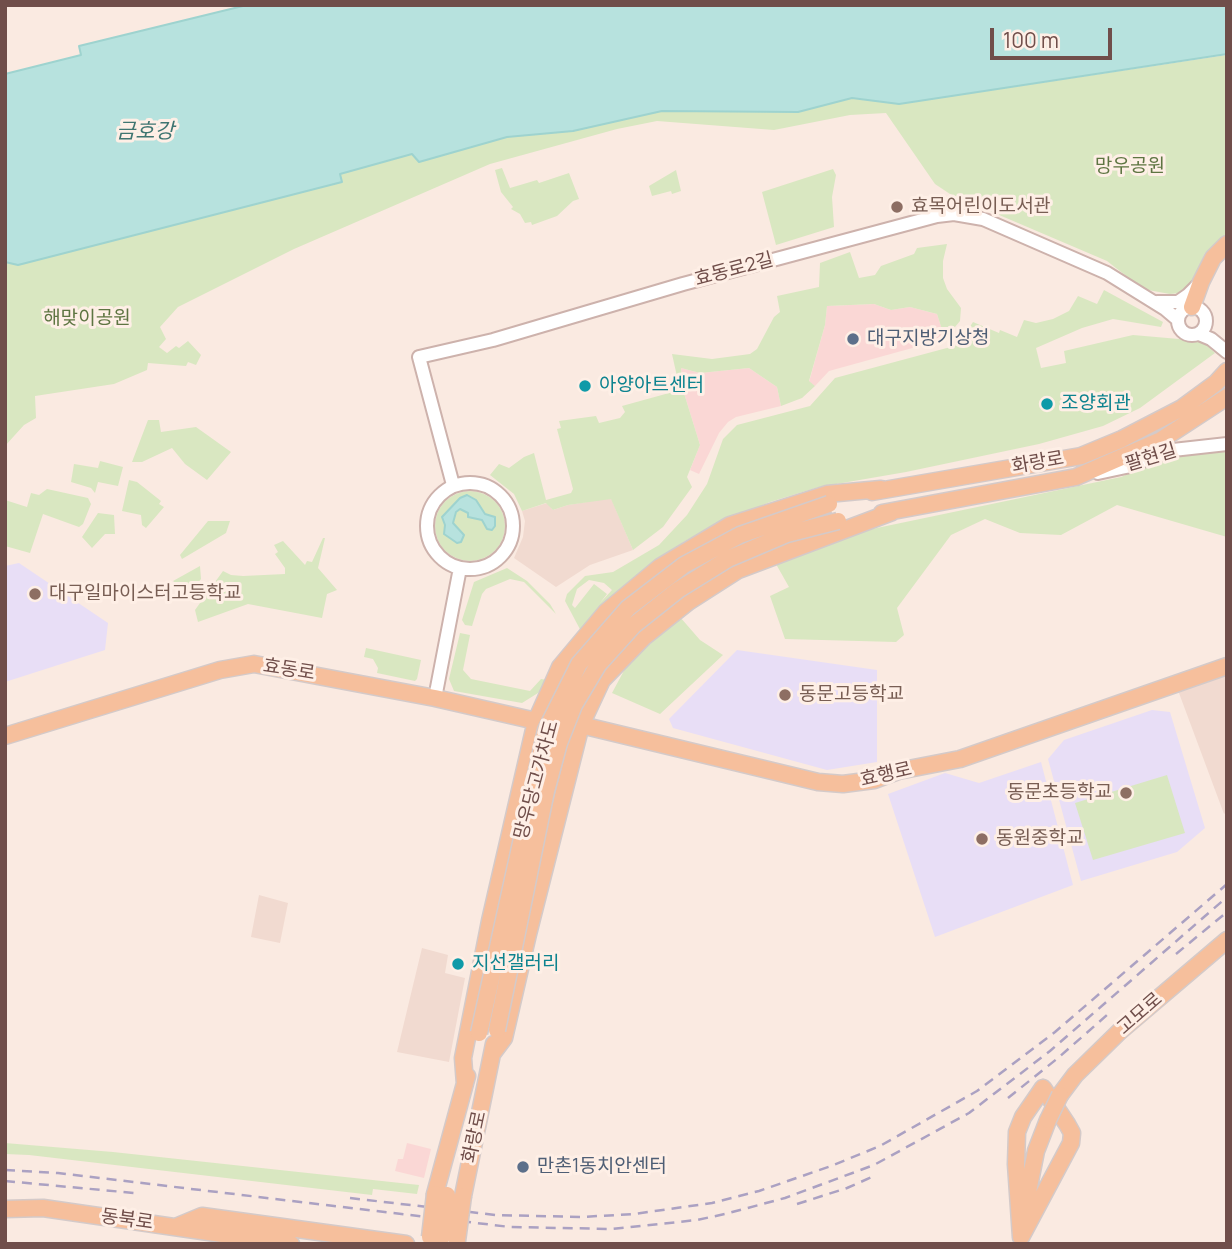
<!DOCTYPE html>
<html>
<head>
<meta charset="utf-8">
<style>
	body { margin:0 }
	#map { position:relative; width:1232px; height:1249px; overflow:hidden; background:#faeae1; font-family:Manrope,sans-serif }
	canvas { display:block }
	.frame { position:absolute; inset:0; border:7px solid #704e4a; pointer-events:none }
	.scale { position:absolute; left:990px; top:28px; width:122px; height:32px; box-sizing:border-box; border:4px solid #704e4a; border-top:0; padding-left:9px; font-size:21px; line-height:24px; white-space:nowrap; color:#704e4a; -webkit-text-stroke:5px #feefe6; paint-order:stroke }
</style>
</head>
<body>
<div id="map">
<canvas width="1232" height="1249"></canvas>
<div class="frame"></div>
<div class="scale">100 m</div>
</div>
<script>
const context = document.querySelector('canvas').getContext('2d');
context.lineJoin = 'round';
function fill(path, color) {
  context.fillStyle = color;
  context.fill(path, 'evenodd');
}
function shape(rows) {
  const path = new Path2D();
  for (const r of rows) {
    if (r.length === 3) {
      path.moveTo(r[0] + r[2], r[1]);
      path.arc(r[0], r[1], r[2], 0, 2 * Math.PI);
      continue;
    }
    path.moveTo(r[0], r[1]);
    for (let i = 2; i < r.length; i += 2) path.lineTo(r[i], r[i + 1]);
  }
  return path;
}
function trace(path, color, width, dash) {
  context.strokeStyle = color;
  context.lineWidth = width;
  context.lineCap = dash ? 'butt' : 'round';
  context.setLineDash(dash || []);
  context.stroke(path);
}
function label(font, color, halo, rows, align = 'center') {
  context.font = font + ' Manrope,"Noto Sans KR",sans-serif';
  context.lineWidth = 6;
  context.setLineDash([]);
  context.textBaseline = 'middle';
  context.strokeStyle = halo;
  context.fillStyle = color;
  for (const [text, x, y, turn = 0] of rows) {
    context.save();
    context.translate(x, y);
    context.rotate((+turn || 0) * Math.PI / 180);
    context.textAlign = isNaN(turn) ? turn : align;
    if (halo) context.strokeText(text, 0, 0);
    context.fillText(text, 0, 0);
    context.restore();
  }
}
fill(shape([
	[611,498,633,550,590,565,556,587,514,558,523,537,525,521,522,511,547,503,553,510,568,505],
	[1227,669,1227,811,1224,814,1176,685],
	[259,895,288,903,280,943,251,937],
	[422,948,448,955,445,973,465,978,449,1062,397,1052]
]), '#f1dad0');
fill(shape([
	[874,304,891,310,910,307,937,314,945,339,829,371,815,386,809,382,825,325,827,306],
	[681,368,700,373,749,368,777,387,781,406,736,417,728,422,719,433,699,474,690,470,700,445,683,390],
	[407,1143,431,1149,424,1178,395,1171,398,1159,403,1159]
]), '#fad7d5');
fill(shape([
	[19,563,108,623,105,650,5,682,5,566],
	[737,650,877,670,877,762,827,770,673,728,669,719],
	[1152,710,1170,712,1205,828,1177,852,1081,881,1048,759,1064,740],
	[1041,762,1073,885,935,937,888,794,945,773,979,783]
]), '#e8def6');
fill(shape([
	[1227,55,1227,237,1205,253,1191,284,1180,293,1170,294,1148,290,1130,279,1107,261,950,194,935,184,886,113,850,115,774,130,657,121,617,129,490,164,294,249,178,307,160,327,166,339,159,347,167,353,176,346,179,348,188,341,201,355,196,365,188,362,186,366,148,363,147,370,114,384,35,396,36,418,24,425,5,446,5,262,18,265,341,182,339,174,412,154,419,162,507,137,574,131,662,111,798,112,852,98,899,104],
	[502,168,510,188,537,180,539,183,569,173,579,199,573,201,557,216,532,225,531,222,525,223,520,214,511,209,513,207,501,192,495,170],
	[833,169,836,175,832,197,834,227,776,245,762,192],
	[676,170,681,191,672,194,671,191,652,196,649,186],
	[947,244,943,261,943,278,947,289,961,308,960,321,945,339,937,314,910,307,891,310,874,304,827,306,825,325,809,381,815,386,802,398,781,406,777,387,749,368,700,373,681,368,683,390,700,445,687,477,692,487,663,527,633,550,611,499,568,505,553,510,546,503,522,511,514,494,490,475,499,464,509,468,524,457,534,453,546,500,571,493,573,489,557,429,561,428,559,421,596,416,599,423,620,418,625,412,622,406,680,390,672,354,712,359,750,354,757,349,774,317,780,312,777,296,819,287,820,263,850,252,859,278,875,275,881,266,914,254,917,248],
	[1104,290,1163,322,1161,327,1113,319,1082,328,1036,348,1041,368,1066,363,1064,351,1133,335,1202,341,1215,353,1140,408,1103,426,1039,444,906,472,819,487,770,502,715,525,685,541,634,577,582,633,565,601,567,594,585,576,613,572,659,545,687,515,707,484,723,439,737,425,810,406,835,378,958,345,973,322,999,333,1000,330,1017,337,1024,320,1036,323,1053,319,1069,311,1078,296,1097,304],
	[589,580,604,583,612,590,600,603,607,594,594,584,575,608,572,605,577,589],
	[148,420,159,420,161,432,196,427,231,452,207,480,185,464,172,448,142,462,132,462],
	[1227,450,1227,537,1117,505,1061,535,1020,533,985,519,951,535,897,608,904,635,896,642,785,639,770,596,789,587,772,557,872,529,1121,477,1162,460,1188,453],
	[100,461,123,467,118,486,98,482,95,493,91,488,71,482,74,464,98,468],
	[129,480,137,482,161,501,159,504,164,507,146,528,142,525,141,515,122,511],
	[47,489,88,498,91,504,83,524,79,527,43,514,30,553,5,546,5,500,27,507,31,493,39,495],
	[470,526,35],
	[98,513,114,515,115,534,105,534,92,548,82,537],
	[208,521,230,521,226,533,182,559,180,555],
	[323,538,325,538,318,568,337,590,327,594,322,618,248,604,198,622,195,610,223,571,231,575,243,576,285,574,285,568,275,554,278,552,274,545,283,541,305,565,307,561,312,562],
	[200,566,201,579,189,594,173,581],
	[507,568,527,581,550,604,556,614,524,582,510,579,486,589,482,594,472,626,465,625,462,620,474,582],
	[680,617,700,640,723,655,660,714,612,693,627,665],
	[460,633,470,635,463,670,471,679,530,691,541,679,548,680,538,693,522,703,454,691,449,679],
	[366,648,421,660,417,679,415,681,377,673,378,668,373,659,364,657],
	[1167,775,1185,833,1093,860,1075,803],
	[5,1143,113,1152,419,1185,417,1194,373,1189,372,1195,29,1155,5,1154]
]), '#d9e7c1');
const water = shape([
	[247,5,1227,5,1227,54,899,104,852,98,798,112,662,111,573,131,507,137,419,162,412,154,340,174,342,182,18,265,5,262,5,74,81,55,79,46,247,5],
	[467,495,476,500,485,514,495,517,495,526,492,530,487,529,482,520,468,517,468,513,460,509,456,512,453,523,464,535,461,542,457,543,444,534,445,525,442,517,460,498,467,495]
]);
fill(water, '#b7e2de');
trace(water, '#9ed3cf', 2);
const minor = shape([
	[1157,302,1178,302,1188,295,1198,285],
	[1192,321,14],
	[1199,334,1211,339,1227,352],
	[1098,473,1126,467,1173,450,1227,444],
	[470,526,43],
	[453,485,419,357,493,340,683,284,937,216,954,214,983,219,1107,273,1165,309,1178,320],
	[435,698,460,568]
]);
const major = shape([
	[1192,307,1201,282,1213,258,1227,244],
	[872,492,1081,456,1122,439,1182,408,1216,383,1227,371],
	[882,513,1076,477,1161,440,1227,397],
	[5,736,220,670,254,664,435,698,536,721,581,725,818,782,843,784,874,780,898,771,960,759,1227,666],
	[492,1054,504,1038,528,934,581,725,602,680,644,637,688,602,738,570,892,512],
	[465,1084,463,1058,490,921,536,721,560,667,606,612,660,567,730,525,827,494,881,489],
	[1043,1088,1067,1124,1072,1133,1071,1143,1021,1237,1016,1164,1017,1132,1023,1117,1043,1088],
	[1060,1095,1075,1075,1120,1031,1227,940],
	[435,1194,467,1076],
	[463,1196,494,1044],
	[1025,1207,1036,1151,1048,1120],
	[5,1209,43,1208,291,1244],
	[178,1226,202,1216,406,1244]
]);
trace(minor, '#cdb2ac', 16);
trace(major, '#d4cac9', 19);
trace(minor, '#fff', 12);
trace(major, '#f6bf9c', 16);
trace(shape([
	[1176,954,1227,912],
	[1008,1098,1058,1058,1107,1015],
	[5,1170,58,1173,510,1227,612,1229,697,1220,725,1214,785,1198,874,1165,969,1113,1050,1051,1227,897],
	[5,1181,134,1193],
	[350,1198,496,1215,581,1217,634,1214,712,1203,759,1191,831,1166,880,1146,977,1091,1055,1032,1227,884],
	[797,1204,847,1188,872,1177]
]), '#aba1c2', 2.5, [10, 7]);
const majorBridge = shape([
	[497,1030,546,791,559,743,574,705,598,665,634,625,678,590,728,559,787,534,838,521],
	[479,1033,546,730,579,664,628,608,684,565,740,535,829,504],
	[1048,1120,1060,1095],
	[430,1237,435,1194],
	[442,1237,447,1195],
	[457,1241,463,1196]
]);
trace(majorBridge, '#d4cac9', 19, []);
trace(majorBridge, '#f6bf9c', 16);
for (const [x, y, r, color] of [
	[897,207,7,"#8d6e63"],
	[853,339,7,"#5c6f8a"],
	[585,386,7,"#0f9aa8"],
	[1047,404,7,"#0f9aa8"],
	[35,594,7,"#8d6e63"],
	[785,695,7,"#8d6e63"],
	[1126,793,7,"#8d6e63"],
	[982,839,7,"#8d6e63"],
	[458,964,7,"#0f9aa8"],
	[523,1167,7,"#5c6f8a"]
]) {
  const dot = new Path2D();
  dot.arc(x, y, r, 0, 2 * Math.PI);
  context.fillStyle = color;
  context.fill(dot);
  trace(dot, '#feefe6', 2.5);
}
label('19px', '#5e7542', '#feefe6', [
	["망우공원",1130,167],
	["해맞이공원",87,319]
]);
label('19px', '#785e54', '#feefe6', [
	["효목어린이도서관",911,207],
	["대구일마이스터고등학교",49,594],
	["동문고등학교",799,695],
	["동문초등학교",1112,793,"right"],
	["동원중학교",996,839]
], 'left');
label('19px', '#704e4a', '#feefe6', [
	["효동로2길",734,270,-15],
	["팔현길",1151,458,-17],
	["화랑로",1038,463,-10],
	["효동로",289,670,9],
	["효행로",886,775,-13],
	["망우당고가차도",537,780,-75],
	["고모로",1140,1014,-41],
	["화랑로",475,1137,-78],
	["동북로",127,1220,8]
]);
label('19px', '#4e5e75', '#feefe6', [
	["대구지방기상청",867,339],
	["만촌1동치안센터",537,1167]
], 'left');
label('19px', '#0d838f', '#feefe6', [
	["아양아트센터",599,386],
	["조양회관",1061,404],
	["지선갤러리",472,964]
], 'left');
label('italic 21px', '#3f7571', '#feefe6', [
	["금호강",145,132]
]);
</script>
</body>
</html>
